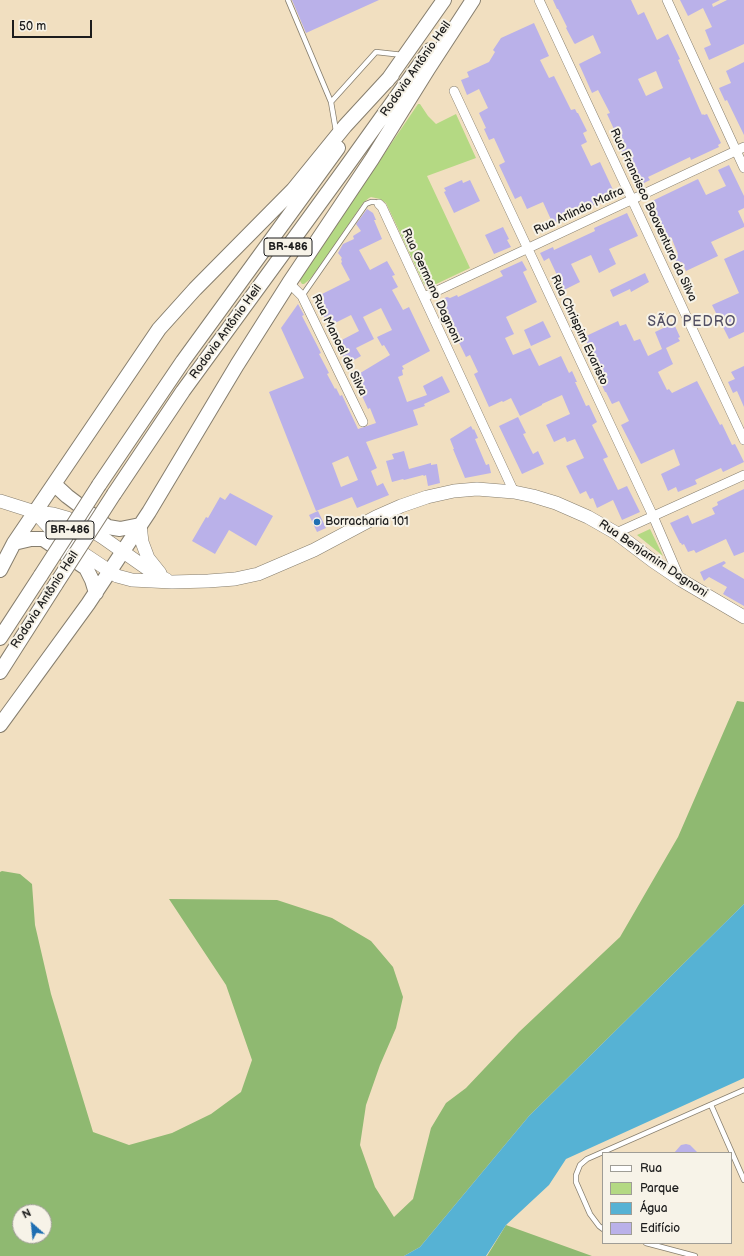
<!DOCTYPE html>
<html>
<head>
<meta charset="utf-8">
<style>
	body { margin:0 }
	#map { position:relative; width:744px; height:1256px; overflow:hidden; background:#f1dfc0; font-family:"Balsamiq Sans",sans-serif }
	canvas { display:block }
	.legend { position:absolute; left:602px; top:1152px; width:130px; height:92px; box-sizing:border-box; background:#f7f3e8; border:1px solid #9f9d96; margin:0; padding:5px 7px; list-style:none; font-size:12px; color:#1c1c1c }
	.legend li { display:flex; align-items:center; gap:8px; height:20px }
	.legend b { width:20px; border:1px solid #9f9d96 }
	.north { position:absolute; left:12px; top:1204px; width:40px; height:40px; box-sizing:border-box; background:#f7f3e8; border:1px solid #9f9d96; border-radius:50%; rotate:333deg; font-size:11px; font-weight:700; line-height:16px; text-align:center; color:#1c1c1c }
	.north::after { content:''; display:block; margin:auto; width:14px; height:18px; background:#1f6fb2; clip-path:polygon(50% 0,100% 100%,50% 72%,0 100%) }
	.scale { position:absolute; left:12px; top:20px; width:80px; height:18px; box-sizing:border-box; border:2px solid #1c1c1c; border-top:0; padding-left:5px; font-size:12px; line-height:14px; white-space:nowrap; color:#1c1c1c; -webkit-text-stroke:3px #f7f3e8; paint-order:stroke }
</style>
</head>
<body>
<div id="map">
<canvas width="744" height="1256"></canvas>
<ul class="legend">
<li><b style="height:5px;background:#fff"></b>Rua</li>
<li><b style="height:11px;background:#b4d983"></b>Parque</li>
<li><b style="height:11px;background:#56b2d4"></b>Água</li>
<li><b style="height:11px;background:#bab1e9"></b>Edifício</li>
</ul>
<div class="north">N</div>
<div class="scale">50 m</div>
</div>
<script>
const context = document.querySelector('canvas').getContext('2d');
context.lineJoin = 'round';
function fill(path, color) {
  context.fillStyle = color;
  context.fill(path, 'evenodd');
}
function shape(rows) {
  const path = new Path2D();
  for (const r of rows) {
    path.moveTo(r[0], r[1]);
    for (let i = 2; i < r.length; i += 2) path.lineTo(r[i], r[i + 1]);
  }
  return path;
}
function trace(path, color, width, dash) {
  context.strokeStyle = color;
  context.lineWidth = width;
  context.lineCap = dash ? 'butt' : 'round';
  context.setLineDash(dash || []);
  context.stroke(path);
}
function label(font, color, halo, rows, align = 'center') {
  context.font = font + ' "Balsamiq Sans",sans-serif';
  context.lineWidth = 4;
  context.setLineDash([]);
  context.textBaseline = 'middle';
  context.strokeStyle = halo;
  context.fillStyle = color;
  for (const [text, x, y, turn = 0] of rows) {
    context.save();
    context.translate(x, y);
    context.rotate((+turn || 0) * Math.PI / 180);
    context.textAlign = isNaN(turn) ? turn : align;
    if (halo) context.strokeText(text, 0, 0);
    context.fillText(text, 0, 0);
    context.restore();
  }
}
fill(shape([
	[418,104,420,104,428,116,436,124,456,114,476,158,427,176,470,268,432,286,427,286,424,284,386,203,380,199,371,197,369,198,363,203,319,268,309,280,304,284,302,284,300,281,301,276,323,241,355,197],
	[650,529,651,531,663,556,637,535]
]), '#b4d983');
fill(shape([
	[737,701,744,702,744,904,529,1116,420,1247,404,1256,0,1256,0,872,2,871,20,874,32,884,35,925,51,994,93,1132,129,1145,172,1133,211,1114,241,1092,252,1060,226,985,169,899,277,900,332,918,371,941,393,967,403,997,396,1028,380,1065,366,1105,360,1145,375,1187,394,1217,413,1199,431,1128,446,1103,466,1088,519,1032,620,937,678,837],
	[20,1212,44,1212,44,1236,20,1236],
	[506,1225,592,1256,487,1256]
]), '#8fb971');
fill(shape([
	[744,904,744,1078,566,1159,549,1185,506,1225,486,1256,404,1256,420,1247,529,1116]
]), '#56b2d4');
fill(shape([
	[292,0,379,0,306,33],
	[553,0,631,0,638,15,644,12,657,40,668,34,680,59,678,60,702,115,703,114,704,115,707,114,721,143,718,145,719,147,691,160,690,157,648,177,650,180,642,184,641,182,637,184,636,181,635,182,621,150,623,149,607,114,610,113,598,90,592,93,579,64,601,53,593,35,575,44,574,43,566,28,567,27,558,9,557,9],
	[656,71,663,88,646,96,638,79],
	[680,0,720,0,712,4,713,7,727,0,744,0,744,44,709,60,704,48,711,45,705,30,712,27,703,8,688,16],
	[534,23,549,56,540,60,549,78,554,76,571,110,575,109,577,113,578,113,587,131,583,133,587,142,581,145,591,166,600,162,615,194,606,199,607,201,597,205,596,204,553,224,543,202,527,209,521,196,515,199,499,165,505,162,494,138,489,140,484,129,486,128,479,113,488,108,479,89,467,95,461,80,469,77,467,72,489,62,495,52,493,50,501,38],
	[744,62,744,135,727,100,725,101,719,88,731,83,726,71],
	[729,165,744,196,744,208,738,211,744,224,744,227,711,242,718,256,686,271,682,262,678,264,674,257,678,254,671,237,665,240,655,219,652,221,647,209,650,202,698,179,706,195,726,186,718,170],
	[462,180,463,183,470,180,480,201,454,213,444,192,446,191,444,188],
	[367,209,373,213,376,220,374,220,382,239,359,250,370,270,387,261,395,275,392,276,398,287,392,290,403,310,409,307,430,351,402,366,404,369,402,370,403,375,398,377,407,402,427,395,423,386,442,376,450,392,424,404,425,406,413,410,418,425,366,442,377,468,371,471,377,486,383,483,389,495,357,508,352,497,316,511,269,392,304,378,281,328,298,304,304,315,302,316,321,353,319,354,329,373,327,374,335,389,336,388,340,396,342,395,358,429,376,423,370,408,368,409,358,387,356,386,352,378,390,355,384,345,382,346,377,337,392,330,381,308,363,317,374,339,356,348,361,356,347,364,336,343,359,331,351,315,329,326,314,298,350,280,341,263,342,262,341,259,342,258,338,253,343,244,354,239,353,236,361,231,356,224],
	[348,456,358,480,341,487,332,463],
	[627,213,638,236,609,249,616,264,599,273,591,255,571,264,580,282,564,290,549,258,544,261,540,253,553,247,554,250,595,231,594,228],
	[503,227,509,239,507,240,511,247,494,254,485,235],
	[744,250,744,332,729,339,712,305,739,293,724,259],
	[522,261,527,270,523,272,537,302,506,317,514,334,505,338,513,355,530,348,539,366,561,356,569,373,572,371,577,382,575,382,586,406,589,405,597,422,592,425,608,457,603,459,618,490,627,486,640,512,622,520,613,500,597,508,593,498,590,499,586,491,580,494,566,466,584,458,575,439,567,442,565,437,554,442,546,425,570,414,562,395,542,404,542,405,520,416,511,398,503,402,502,401,489,407,474,374,478,372,470,355,466,357,440,304,442,299,447,297,450,298,457,295,458,297,503,276,500,271],
	[645,273,649,282,631,292,630,289,613,297,610,290],
	[543,321,551,337,531,346,524,330],
	[618,321,620,326,626,324,634,341,640,339,648,356,662,349,655,332,672,324,673,327,675,326,680,337,678,338,680,341,666,348,673,364,658,372,667,390,669,389,672,393,697,381,720,425,722,424,732,445,735,444,744,462,723,472,721,468,695,480,697,484,678,492,676,487,668,491,661,474,680,465,674,449,641,464,621,425,629,421,619,401,612,404,606,392,605,392,599,379,604,377,584,337],
	[744,366,744,407,737,391,733,393,728,382,735,379,731,372],
	[518,417,526,433,523,434,533,454,538,451,544,464,522,474,499,426],
	[471,426,473,430,474,429,478,438,475,439,486,465,489,464,491,473,465,478,453,449,454,449,450,439],
	[404,451,409,469,431,463,431,465,437,464,440,483,428,486,426,475,424,476,423,475,404,480,403,479,392,482,386,461,394,459,392,454],
	[744,489,744,552,734,556,726,539,696,553,694,550,688,552,684,544,682,545,681,543,680,543,670,523,688,515,692,524,715,514,712,508,718,505,717,502],
	[230,493,273,516,256,546,229,530,215,554,192,541,206,517,208,518,220,497,225,500],
	[318,511,326,528,317,532,309,515],
	[724,561,726,563,722,566,744,579,744,606,723,594,727,587,709,577,704,581,700,572],
	[686,1144,690,1145,698,1153,674,1153,681,1145]
]), '#bab1e9');
const lane = shape([
	[288,0,331,102,336,131],
	[331,102,376,52,403,55],
	[302,296,366,204,371,202,375,202,379,204],
	[711,1105,744,1180],
	[603,1229,599,1226,590,1214,576,1182,576,1175,580,1165,587,1159,744,1090],
	[646,1243,695,1256]
]);
const street = shape([
	[539,0,744,440],
	[667,0,744,168],
	[454,91,653,516,680,579],
	[379,204,382,207,514,492],
	[289,283,302,296,363,422],
	[424,297,744,147],
	[616,533,744,475]
]);
const secondary = shape([
	[0,501,35,512,53,514,67,518,83,525,102,537,149,570,167,580],
	[35,512,57,536,117,576,132,580,172,582,208,581,235,579,258,574,314,550,376,517,401,506,427,497,454,491,477,489,514,492,533,496,556,503,588,517,616,533,653,561,681,580,744,617],
	[140,525,142,542,148,558,160,573]
]);
const primary = shape([
	[387,81,444,0],
	[54,484,67,496,108,527,120,529,140,525],
	[99,485,183,361,338,148],
	[114,494,183,391,344,170,430,50],
	[14,543,31,539,43,539,86,568,92,580,96,593],
	[0,570,14,543,159,329,195,289,293,190,345,126,392,75],
	[0,638,41,575],
	[0,672,56,584],
	[0,725,88,604,149,512,237,365,289,283,372,159,428,69,473,0]
]);
trace(lane, '#867e6e', 6);
trace(street, '#867e6e', 10);
trace(secondary, '#867e6e', 14);
trace(primary, '#867e6e', 16);
trace(lane, '#fff', 4.5);
trace(street, '#fff', 9);
trace(secondary, '#fff', 13);
trace(primary, '#fff', 14);
const primaryBridge = shape([
	[41,575,99,485],
	[56,584,114,494]
]);
trace(primaryBridge, '#867e6e', 16, []);
trace(primaryBridge, '#fff', 14);
for (const [x, y, r, color] of [
	[317,522,4,"#1f6fb2"]
]) {
  const dot = new Path2D();
  dot.arc(x, y, r, 0, 2 * Math.PI);
  context.fillStyle = color;
  context.fill(dot);
  trace(dot, '#f7f3e8', 1.5);
}
for (const [x, y, w] of [
	[288,247,48],
	[70,530,48]
]) {
  const box = new Path2D();
  box.roundRect(x - w / 2, y - 9, w, 18, 3);
  context.fillStyle = '#f7f3e8';
  context.fill(box);
  trace(box, '#1c1c1c', 1);
}
label('bold 11px', '#1c1c1c', null, [
	["BR-486",288,247],
	["BR-486",70,530]
]);
label('12px', '#1c1c1c', '#f7f3e8', [
	["Rodovia Antônio Heil",416,69,-55],
	["Rua Arlindo Mafra",579,211,-25],
	["Rua Francisco Boaventura da Silva",653,215,65],
	["Rua Germano Dagnoni",431,286,65],
	["Rua Chrispim Evaristo",579,330,65],
	["Rodovia Antônio Heil",226,332,-54],
	["Rua Manoel da Silva",339,345,64],
	["Rua Benjamim Dagnoni",653,559,34],
	["Rodovia Antônio Heil",45,600,-57]
]);
label('12px', '#1c1c1c', '#f7f3e8', [
	["Borracharia 101",325,522]
], 'left');
context.letterSpacing = '1px';
label('14px', '#535064', '#f7f3e8', [
	["SÃO PEDRO",692,322]
]);
context.letterSpacing = '0px';
</script>
</body>
</html>
